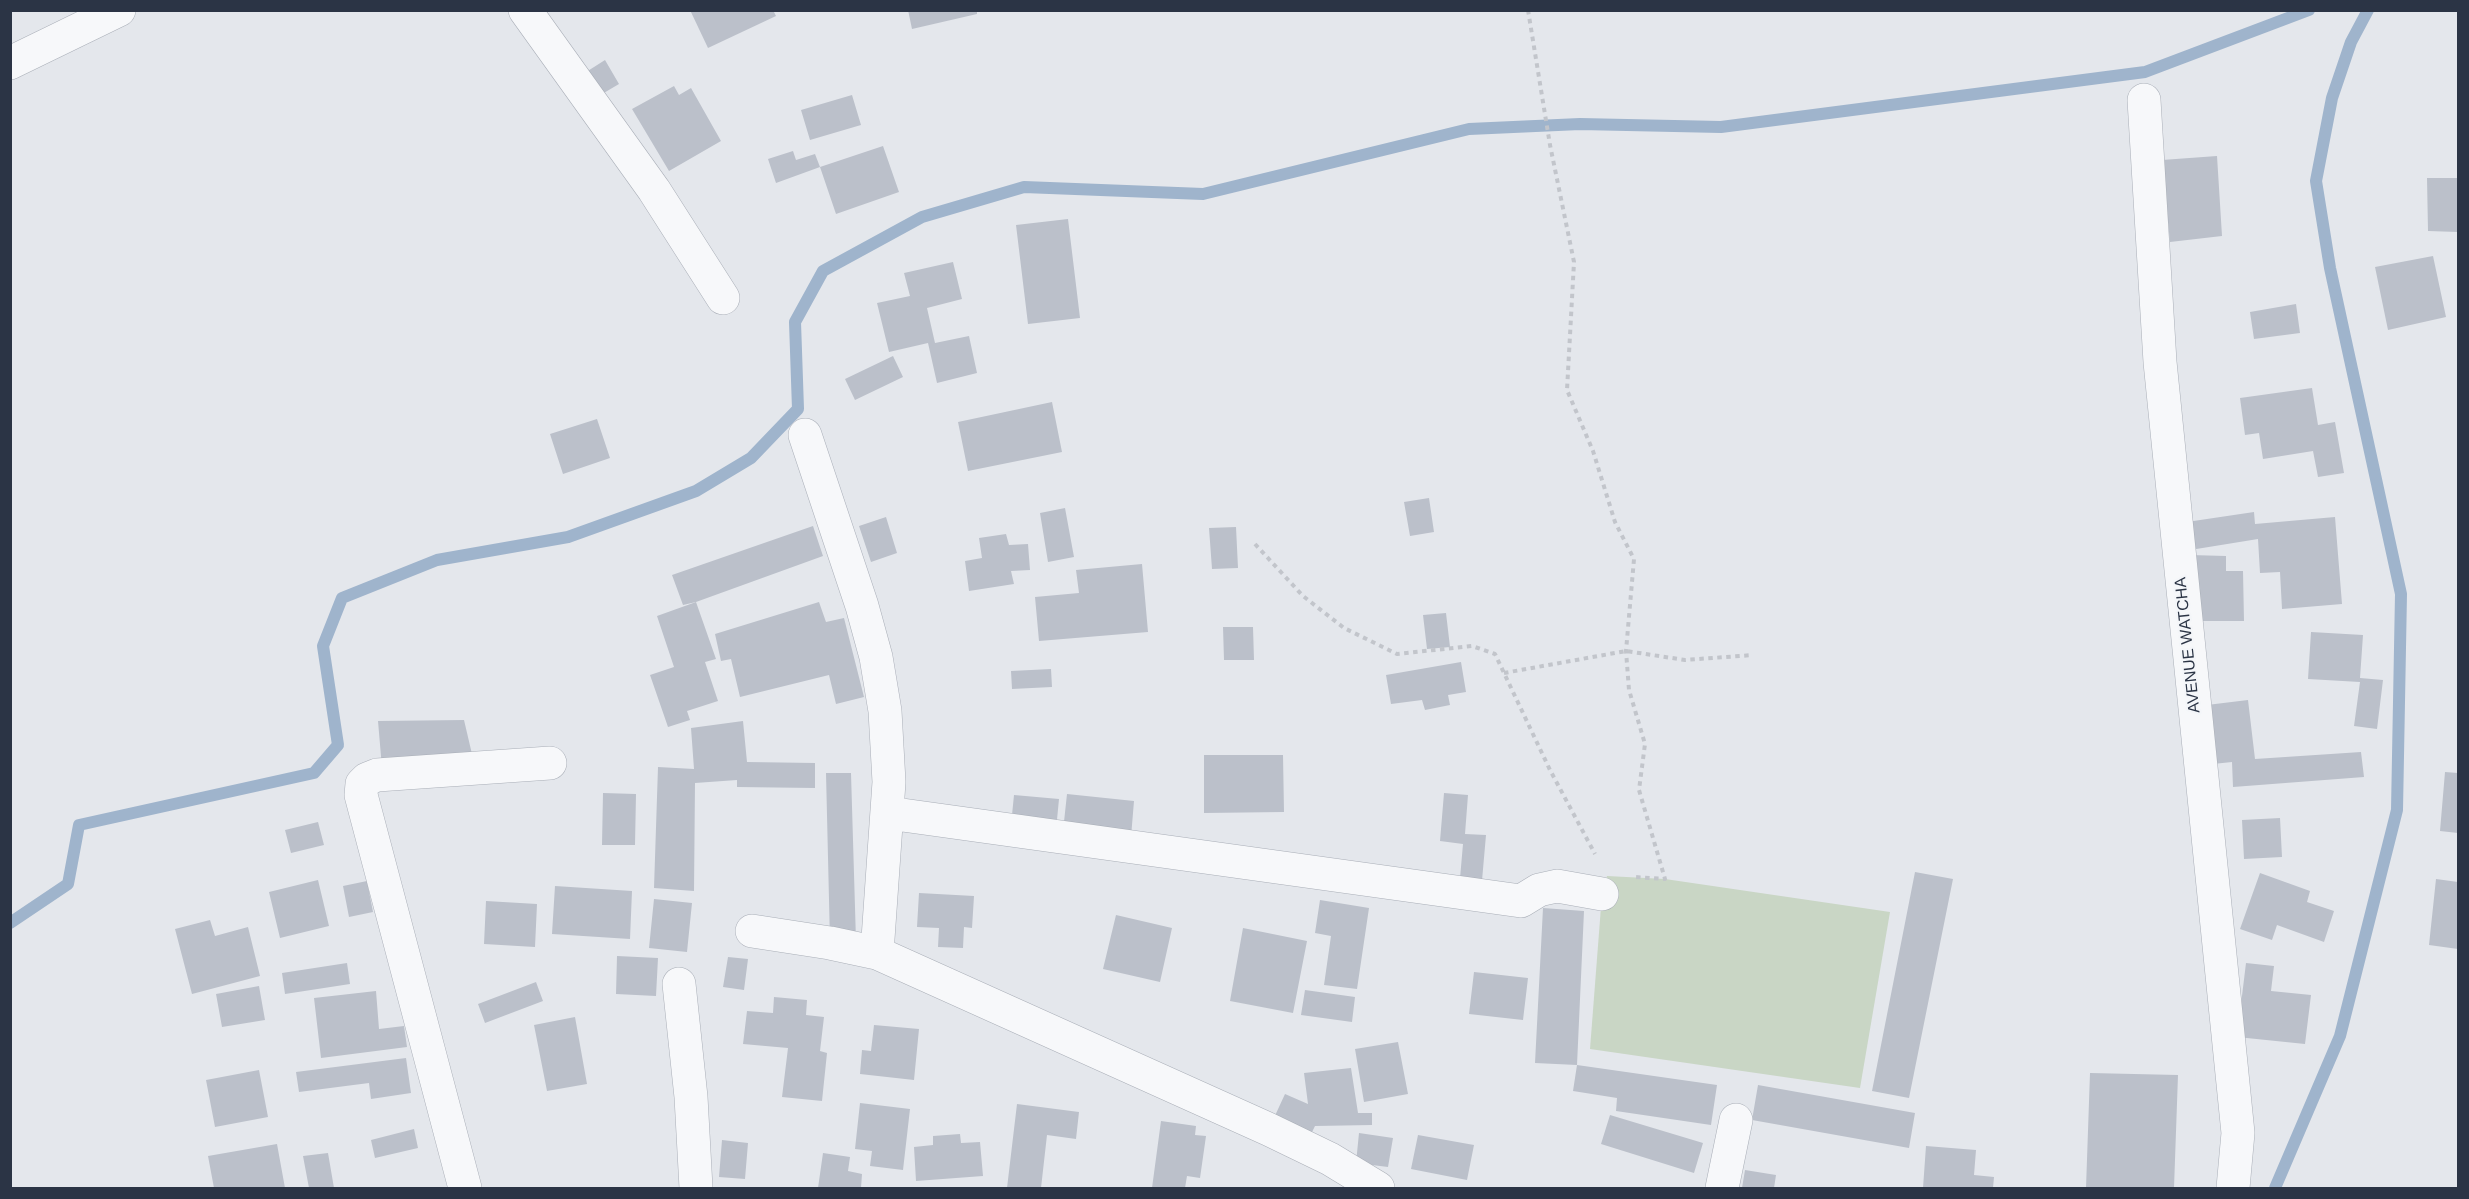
<!DOCTYPE html>
<html>
<head>
<meta charset="utf-8">
<style>
	body { margin:0 }
	#map { position:relative; width:2469px; height:1199px; overflow:hidden; background:#e4e7ec; font-family:Helvetica,sans-serif }
	canvas { display:block }
	.frame { position:absolute; inset:0; border:12px solid #2b3445; pointer-events:none }
</style>
</head>
<body>
<div id="map">
<canvas width="2469" height="1199"></canvas>
<div class="frame"></div>
</div>
<script>
const context = document.querySelector('canvas').getContext('2d');
context.lineJoin = 'round';
function fill(path, color) {
  context.fillStyle = color;
  context.fill(path, 'evenodd');
}
function shape(rows) {
  const path = new Path2D();
  for (const r of rows) {
    path.moveTo(r[0], r[1]);
    for (let i = 2; i < r.length; i += 2) path.lineTo(r[i], r[i + 1]);
  }
  return path;
}
function trace(path, color, width, dash) {
  context.strokeStyle = color;
  context.lineWidth = width;
  context.lineCap = dash ? 'butt' : 'round';
  context.setLineDash(dash || []);
  context.stroke(path);
}
function label(font, color, halo, rows, align = 'center') {
  context.font = font + ' Helvetica,sans-serif';
  context.lineWidth = 4.5;
  context.setLineDash([]);
  context.textBaseline = 'middle';
  context.strokeStyle = halo;
  context.fillStyle = color;
  for (const [text, x, y, turn = 0] of rows) {
    context.save();
    context.translate(x, y);
    context.rotate((+turn || 0) * Math.PI / 180);
    context.textAlign = isNaN(turn) ? turn : align;
    if (halo) context.strokeText(text, 0, 0);
    context.fillText(text, 0, 0);
    context.restore();
  }
}
fill(shape([
	[1607,876,1665,879,1890,912,1860,1088,1590,1049,1602,894]
]), '#c9d6c5');
trace(shape([
	[10,923,68,884,79,825,314,773,338,745,323,646,342,598,437,560,568,537,696,491,751,458,798,409,795,322,823,271,922,217,1024,187,1203,194,1469,129,1580,124,1721,127,2145,72,2309,10],
	[2275,1188,2340,1036,2397,810,2401,594,2330,268,2316,181,2332,98,2351,42,2368,10]
]), '#9fb4cc', 12);
fill(shape([
	[690,10,773,10,776,16,708,48],
	[908,10,977,10,977,14,912,29],
	[605,60,619,84,597,97,583,74],
	[674,86,679,95,691,88,721,141,669,171,632,109],
	[852,95,861,125,810,140,801,110],
	[883,146,899,192,836,214,820,167,776,183,768,159,793,151,796,160,815,154,820,167],
	[2217,156,2222,236,2170,242,2162,160],
	[2427,178,2458,178,2458,232,2428,231],
	[1068,219,1080,318,1028,324,1016,225],
	[2433,256,2446,317,2388,330,2375,267],
	[953,262,962,299,927,308,935,343,969,336,977,373,937,383,928,343,889,352,877,303,910,296,904,273],
	[2296,304,2300,333,2254,339,2250,312],
	[893,356,903,377,855,400,845,379],
	[2312,388,2318,425,2335,422,2344,473,2318,477,2313,451,2263,459,2259,433,2245,435,2240,398],
	[1052,402,1062,452,968,471,958,422],
	[597,419,610,458,563,474,550,434],
	[1429,498,1434,532,1410,536,1404,502],
	[1065,508,1074,557,1048,562,1040,513],
	[2254,512,2255,524,2335,517,2342,604,2282,609,2280,572,2260,573,2258,539,2184,551,2180,523],
	[886,517,897,553,871,562,859,526],
	[813,526,823,556,696,602,716,659,705,662,718,701,687,711,690,720,668,727,650,675,674,667,657,616,696,602,683,605,672,575],
	[1236,527,1238,568,1212,569,1209,528],
	[1006,534,1009,545,1028,544,1030,570,1011,571,1014,584,969,591,965,561,982,558,979,538],
	[2190,555,2226,556,2226,571,2243,571,2244,621,2190,621],
	[1142,564,1148,632,1039,641,1035,597,1079,593,1076,570],
	[819,602,826,622,844,618,864,697,836,704,829,675,740,697,731,659,721,661,715,634],
	[1446,613,1450,647,1427,649,1423,615],
	[1223,627,1253,627,1254,660,1224,660],
	[2311,632,2363,635,2360,678,2383,680,2377,729,2354,726,2360,682,2308,679],
	[1461,662,1466,692,1448,695,1450,705,1425,710,1422,700,1391,704,1386,675],
	[1051,669,1052,687,1012,689,1011,671],
	[2248,700,2255,759,2361,752,2364,777,2233,787,2232,762,2213,764,2207,705],
	[464,720,475,767,382,768,378,721],
	[743,721,747,762,815,763,815,788,737,787,737,780,695,783,694,891,654,888,658,767,694,769,691,728],
	[1204,755,1283,755,1284,812,1204,813],
	[2445,772,2458,773,2458,833,2440,831],
	[826,773,851,773,856,941,830,942],
	[603,793,636,794,635,845,602,845],
	[1444,793,1468,795,1465,834,1486,835,1481,892,1459,890,1463,844,1440,841],
	[1067,794,1134,801,1131,837,1063,831],
	[1014,795,1059,799,1056,830,1011,825],
	[2280,818,2282,857,2244,859,2242,820],
	[318,822,324,845,291,853,285,830],
	[1915,872,1953,879,1909,1098,1872,1091],
	[2260,873,2310,891,2307,902,2334,911,2324,942,2277,925,2272,940,2240,929],
	[2436,879,2458,882,2458,949,2429,945],
	[318,880,329,926,280,938,269,892],
	[367,881,373,912,349,917,343,886],
	[555,886,632,891,630,939,552,934],
	[919,893,974,896,972,928,964,927,963,948,938,947,939,928,917,927],
	[654,899,692,903,687,952,649,948],
	[1320,900,1369,908,1357,989,1324,985,1331,936,1315,933],
	[486,901,537,904,535,947,484,944],
	[1543,908,1584,911,1577,1065,1535,1063],
	[1116,915,1172,928,1160,982,1103,969],
	[210,920,215,936,248,927,260,976,192,994,175,929],
	[1243,928,1307,941,1293,1013,1230,1001],
	[617,956,658,958,656,996,616,994],
	[728,957,748,959,744,990,723,987],
	[347,963,350,984,285,994,282,973],
	[2246,963,2274,966,2271,991,2311,995,2305,1044,2237,1037],
	[1474,972,1528,978,1523,1020,1469,1014],
	[536,982,543,1001,485,1023,478,1004],
	[259,986,265,1020,222,1027,216,994],
	[1305,990,1355,997,1352,1022,1301,1015],
	[376,991,379,1029,404,1026,407,1047,321,1058,314,998],
	[774,997,807,1000,806,1015,824,1017,820,1051,827,1053,822,1101,782,1097,788,1048,743,1044,747,1011,773,1013],
	[575,1017,587,1084,547,1091,534,1025],
	[874,1025,919,1029,914,1080,860,1074,862,1050,871,1051],
	[1398,1042,1408,1094,1364,1102,1355,1049],
	[406,1058,411,1093,371,1099,369,1083,299,1092,296,1072],
	[1577,1065,1717,1085,1711,1125,1616,1111,1617,1098,1573,1091],
	[1351,1068,1358,1113,1372,1113,1372,1125,1315,1126,1310,1136,1273,1120,1285,1094,1308,1104,1304,1073],
	[259,1070,268,1117,215,1127,206,1080],
	[2090,1073,2178,1075,2174,1188,2086,1188],
	[1758,1085,1915,1113,1909,1148,1752,1120],
	[860,1103,910,1109,903,1170,870,1166,872,1151,855,1149],
	[1017,1104,1079,1112,1076,1139,1047,1135,1041,1188,1007,1188],
	[1610,1115,1703,1143,1694,1173,1601,1144],
	[1161,1121,1196,1126,1195,1135,1206,1136,1200,1178,1187,1176,1185,1188,1152,1188],
	[414,1129,418,1148,375,1158,371,1140],
	[1359,1133,1393,1138,1388,1167,1356,1163],
	[960,1134,961,1143,980,1142,983,1176,916,1181,914,1147,933,1145,933,1136],
	[1418,1135,1474,1145,1467,1180,1411,1169],
	[722,1140,748,1143,745,1179,719,1177],
	[277,1144,285,1188,214,1188,208,1156],
	[1926,1146,1976,1150,1974,1175,1994,1177,1993,1188,1923,1188],
	[328,1153,334,1188,309,1188,303,1156],
	[823,1153,850,1157,848,1171,862,1174,861,1188,818,1188],
	[1745,1170,1776,1175,1774,1188,1742,1188]
]), '#bbc0ca');
const minor = shape([
	[525,10,654,190,723,298],
	[10,63,119,10],
	[2144,100,2160,362,2238,1133,2233,1188],
	[805,435,862,606,876,657,885,711,889,782,877,953],
	[888,813,1521,901,1539,890,1557,886,1602,894],
	[752,931,830,943,877,953,1268,1129,1330,1159,1378,1188],
	[679,984,691,1097,696,1188],
	[465,1188,361,795,362,784,367,779,377,775,550,763],
	[1722,1188,1736,1120]
]);
trace(minor, '#a9aeb7', 34);
trace(shape([
	[1528,10,1550,145,1574,262,1567,390,1593,451,1615,522,1634,559,1626,651,1629,690,1645,744,1639,790,1665,879,1635,877],
	[1255,544,1303,596,1344,628,1397,654,1472,646,1495,654,1550,770,1595,854],
	[1504,673,1626,651,1685,660,1753,655]
]), '#c2c5cb', 4, [4.5, 4.5]);
trace(minor, '#f7f8fa', 33);
label('16px', '#2b3445', '#f4f6f9', [
	["AVENUE WATCHA",2188,645,-96]
]);
</script>
</body>
</html>
